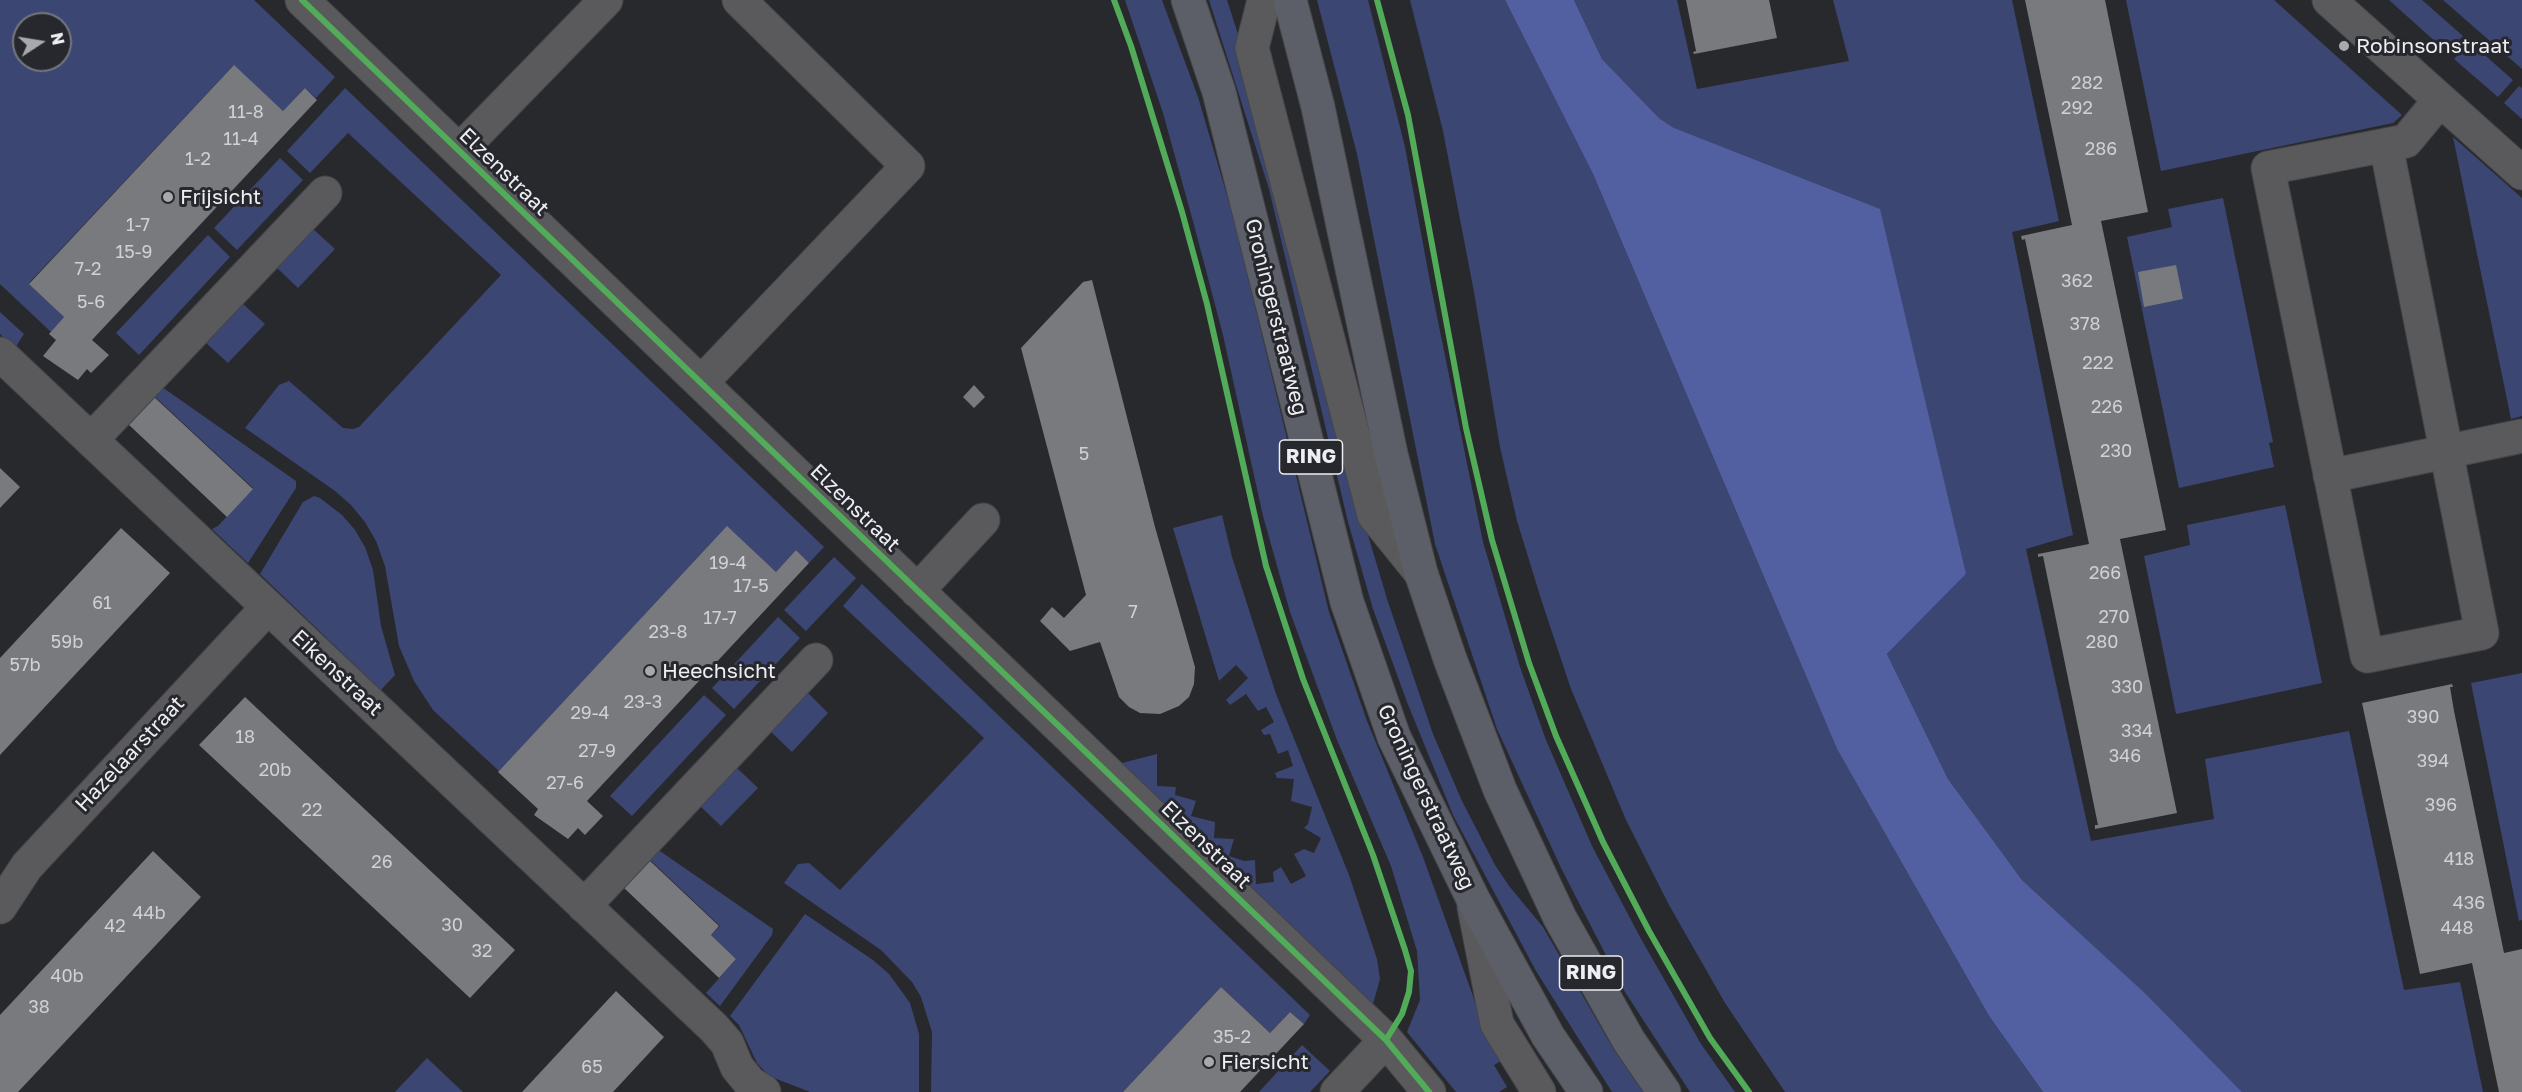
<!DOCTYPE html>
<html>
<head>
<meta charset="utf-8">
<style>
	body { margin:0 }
	#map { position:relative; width:2522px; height:1092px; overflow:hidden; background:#28292d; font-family:"Golos Text",sans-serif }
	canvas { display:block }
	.north { position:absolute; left:12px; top:12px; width:60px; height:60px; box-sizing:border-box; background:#27282e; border:2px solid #76777c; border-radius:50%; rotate:78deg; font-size:16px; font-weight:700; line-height:24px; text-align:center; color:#edeef2 }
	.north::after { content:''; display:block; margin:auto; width:21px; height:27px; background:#a8a9ad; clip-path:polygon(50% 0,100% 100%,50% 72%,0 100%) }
</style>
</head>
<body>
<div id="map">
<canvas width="2522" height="1092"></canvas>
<div class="north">N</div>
</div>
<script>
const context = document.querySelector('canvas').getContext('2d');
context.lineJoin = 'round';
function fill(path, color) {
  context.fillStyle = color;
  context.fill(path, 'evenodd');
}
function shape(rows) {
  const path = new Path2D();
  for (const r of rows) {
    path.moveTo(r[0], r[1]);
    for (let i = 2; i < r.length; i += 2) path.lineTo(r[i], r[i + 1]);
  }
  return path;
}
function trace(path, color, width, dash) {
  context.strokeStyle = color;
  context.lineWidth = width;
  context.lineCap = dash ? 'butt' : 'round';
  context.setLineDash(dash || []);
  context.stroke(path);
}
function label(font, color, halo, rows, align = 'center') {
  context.font = font + ' "Golos Text",sans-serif';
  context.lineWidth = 6;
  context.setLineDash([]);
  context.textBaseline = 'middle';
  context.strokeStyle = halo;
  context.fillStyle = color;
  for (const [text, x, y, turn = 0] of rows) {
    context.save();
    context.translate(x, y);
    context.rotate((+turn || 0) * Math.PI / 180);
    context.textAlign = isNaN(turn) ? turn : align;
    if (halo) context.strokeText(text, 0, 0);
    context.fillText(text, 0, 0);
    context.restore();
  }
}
fill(shape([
	[0,0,254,0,335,77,316,98,305,88,283,111,233,66,29,283,64,317,51,332,0,284],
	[24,24,60,24,60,60,24,60],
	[1125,0,1162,0,1198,97,1233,216,1329,612,1367,721,1423,857,1483,1024,1505,1059,1494,1065,1507,1087,1499,1092,1456,1092,1407,1032,1420,1000,1417,951,1391,866,1337,740,1290,612,1263,516,1223,335,1194,225,1163,113],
	[1209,0,1227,0,1245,56,1362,515,1388,602,1433,734,1462,801,1495,865,1509,886,1543,927,1614,1050,1643,1092,1612,1092,1536,971,1453,815,1407,702,1373,609,1348,522,1269,189],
	[1317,0,1368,0,1405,147,1431,287,1483,542,1520,667,1546,740,1592,846,1640,937,1701,1044,1735,1092,1690,1092,1625,992,1562,870,1497,729,1435,544,1357,154],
	[1410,0,1505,0,1593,174,1837,749,1989,1016,2043,1092,1785,1092,1725,1003,1669,905,1626,820,1571,689,1542,602,1517,521,1500,447,1474,292,1443,131],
	[1574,0,1677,0,1697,89,1849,61,1833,0,2012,0,2059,221,2012,232,2073,535,2026,549,2091,841,2214,819,2205,759,2349,731,2404,990,2460,982,2483,1092,2242,1092,2146,994,2022,880,1948,779,1887,654,1966,574,1674,128,1659,118,1602,59],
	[2126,0,2274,0,2402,115,2393,123,2161,171],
	[2389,0,2422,0,2463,36,2448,53],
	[2443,0,2522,0,2522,69],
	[2470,42,2513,80,2498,97,2454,59],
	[2519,86,2522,88,2522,119,2504,103],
	[345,88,824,547,809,563,796,550,776,572,727,527,499,771,433,710,414,681,399,646,385,566,376,541,365,522,351,505,335,491,245,428,279,385,289,381,343,428,353,429,359,427,501,275,348,133,310,173,287,151],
	[2453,137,2522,198,2522,416,2511,419],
	[280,158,303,180,237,250,214,228],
	[2223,198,2273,442,2269,443,2274,467,2179,488,2127,237,2172,227,2168,209],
	[312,228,335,249,298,288,276,267],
	[208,235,230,257,139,355,116,333],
	[242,303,265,324,228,363,205,342],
	[0,312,24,334,15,348,0,334],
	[162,387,296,481,296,488,248,563,212,529,218,526,253,488,154,396],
	[314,496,320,498,342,515,355,530,365,547,373,570,381,626,395,675,381,690,260,574,303,502],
	[2285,505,2322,683,2176,714,2144,556,2190,545,2187,525],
	[1222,515,1232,557,1276,694,1349,875,1377,959,1380,979,1373,1004,1122,763,1157,754,1157,786,1176,787,1175,795,1196,801,1191,816,1215,822,1214,838,1234,839,1229,856,1244,861,1255,860,1256,884,1274,882,1273,872,1281,867,1291,884,1306,876,1294,854,1304,849,1314,853,1321,838,1304,828,1308,824,1312,807,1291,801,1294,779,1277,778,1275,773,1293,766,1288,750,1278,754,1270,734,1264,735,1261,730,1274,722,1266,707,1258,711,1246,694,1230,705,1226,700,1248,678,1236,665,1219,681,1173,528],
	[834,557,856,578,806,631,784,610],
	[862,584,1310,1015,1304,1024,1290,1012,1270,1033,1221,987,1123,1092,931,1092,932,1032,921,997,912,982,881,950,784,883,798,864,809,863,840,890,984,738,843,606],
	[778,617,800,638,734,709,712,688],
	[2522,673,2522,920,2519,921,2471,683],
	[807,692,828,713,792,752,770,731],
	[704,695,726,715,632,816,610,796],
	[736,767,758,788,721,826,699,805],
	[657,849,773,929,772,935,720,1006,706,993,736,959,711,935,720,926,649,859],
	[805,914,873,960,889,974,910,1003,919,1034,919,1092,810,1092,769,1076,757,1063,739,1025,730,1016],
	[1302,1045,1330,1071,1310,1092,1259,1092],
	[427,1058,463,1092,395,1092]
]), '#3c4673');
fill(shape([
	[1505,0,1574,0,1602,59,1659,118,1674,128,1880,209,1966,574,1887,654,1948,779,2022,880,2146,994,2242,1092,2043,1092,1989,1016,1837,749,1593,174]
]), '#5260a1');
fill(shape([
	[1686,0,1769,0,1777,38,1694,54,1693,52,1696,51],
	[2025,0,2105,0,2148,212,2101,221,2166,530,2120,539,2177,813,2095,829,2095,825,2098,825,2043,556,2038,557,2038,554,2089,544,2025,239,2022,240,2021,236,2072,225],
	[234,65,283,111,305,88,317,100,92,340,109,355,91,373,87,369,78,380,43,356,56,340,49,334,64,317,29,284],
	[2176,265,2183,299,2144,307,2138,272],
	[1092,280,1155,527,1195,667,1194,684,1189,697,1179,706,1160,714,1140,713,1129,707,1119,697,1100,642,1070,651,1040,621,1052,607,1064,618,1086,595,1021,348,1083,282],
	[974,385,985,397,974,408,963,397],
	[153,396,253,489,227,517,128,424],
	[0,468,20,487,0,508],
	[727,526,776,572,796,550,809,563,587,801,603,816,585,835,578,828,568,839,534,815,538,809,498,772],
	[121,528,170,573,0,755,0,658],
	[2452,684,2453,687,2450,687,2454,711,2504,953,2522,949,2522,1092,2499,1092,2472,963,2420,974,2362,703],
	[245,697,515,950,470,998,199,745],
	[153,851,201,897,18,1092,0,1092,0,1015],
	[649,860,719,926,711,935,736,959,719,978,623,887],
	[1221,987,1270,1033,1290,1012,1304,1024,1240,1092,1123,1092],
	[616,991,664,1037,613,1092,522,1092]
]), '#797a7e');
const minor = shape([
	[302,0,1386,1040,1429,1092],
	[1264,0,1252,48,1374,515,1421,573],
	[2329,0,2522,173],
	[2386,145,2482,633,2367,656,2268,168,2386,145,2406,141,2440,100],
	[459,151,606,0],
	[0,354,714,1028,727,1043,737,1067,750,1083,764,1092],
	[701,383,908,166,739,0],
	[91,440,325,193],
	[2330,476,2522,436],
	[917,591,983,520],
	[584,906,816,660],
	[0,907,27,866,268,607],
	[1474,907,1497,1024,1539,1092],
	[1337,1092,1386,1040]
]);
const major = shape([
	[1188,0,1219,92,1347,602,1394,737,1473,899,1548,1036,1586,1092],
	[1290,0,1318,107,1391,454,1421,573,1450,659,1500,790,1560,918,1629,1041,1664,1092]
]);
trace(minor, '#454649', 35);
trace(major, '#454649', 35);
trace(minor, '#5a5a5c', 33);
trace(major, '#5c5f67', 33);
trace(shape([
	[302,0,1386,1040,1429,1092],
	[1114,0,1131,46,1182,212,1207,304,1266,566,1303,679,1373,855,1405,950,1411,971,1409,992,1402,1014,1386,1040],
	[1377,0,1408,115,1466,428,1492,540,1529,663,1556,736,1603,842,1649,931,1710,1038,1749,1092]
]), '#51ab58', 6);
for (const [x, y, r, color] of [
	[2344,46,6,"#a8a9ad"],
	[168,197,6,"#a8a9ad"],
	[650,671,6,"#a8a9ad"],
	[1209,1062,6,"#a8a9ad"]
]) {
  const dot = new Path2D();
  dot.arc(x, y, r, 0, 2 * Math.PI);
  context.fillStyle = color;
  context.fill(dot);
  trace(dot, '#27282e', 2);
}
label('18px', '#d0d1d5', null, [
	["282",2087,83],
	["292",2077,108],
	["11-8",246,112],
	["11-4",241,139],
	["286",2101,149],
	["1-2",198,159],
	["1-7",138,225],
	["15-9",134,252],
	["7-2",88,269],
	["362",2077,281],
	["5-6",91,302],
	["378",2085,324],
	["222",2098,363],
	["226",2107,407],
	["230",2116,451],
	["5",1084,454],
	["19-4",728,563],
	["266",2105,573],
	["17-5",751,586],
	["61",102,603],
	["7",1133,612],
	["270",2114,617],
	["17-7",720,618],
	["23-8",668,632],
	["59b",67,642],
	["280",2102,642],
	["57b",25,665],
	["330",2127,687],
	["23-3",643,702],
	["29-4",590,713],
	["390",2423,717],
	["334",2137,731],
	["18",245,737],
	["27-9",597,751],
	["346",2125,756],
	["394",2433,761],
	["20b",275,770],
	["27-6",565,783],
	["396",2441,805],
	["22",312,810],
	["418",2459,859],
	["26",382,862],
	["436",2469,903],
	["44b",149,913],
	["30",452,925],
	["42",115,926],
	["448",2457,928],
	["32",482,951],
	["40b",67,976],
	["38",39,1007],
	["35-2",1232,1037],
	["65",592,1067]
]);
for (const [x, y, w] of [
	[1311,457,63],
	[1591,973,63]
]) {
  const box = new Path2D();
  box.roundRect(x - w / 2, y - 17, w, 34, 4.5);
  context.fillStyle = '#27282e';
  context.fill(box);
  trace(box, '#edeef2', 1.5);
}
label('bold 20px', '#edeef2', null, [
	["RING",1311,457],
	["RING",1591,973]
]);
label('21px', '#edeef2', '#27282e', [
	["Robinsonstraat",2356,46],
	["Frijsicht",180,197],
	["Heechsicht",662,671],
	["Fiersicht",1221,1062]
], 'left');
label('21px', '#edeef2', '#27282e', [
	["Elzenstraat",504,172,44],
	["Groningerstraatweg",1276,317,76],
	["Elzenstraat",855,508,44],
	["Eikenstraat",337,673,43],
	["Hazelaarstraat",130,754,-47],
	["Groningerstraatweg",1426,797,65],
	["Elzenstraat",1206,845,44]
]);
</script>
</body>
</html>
